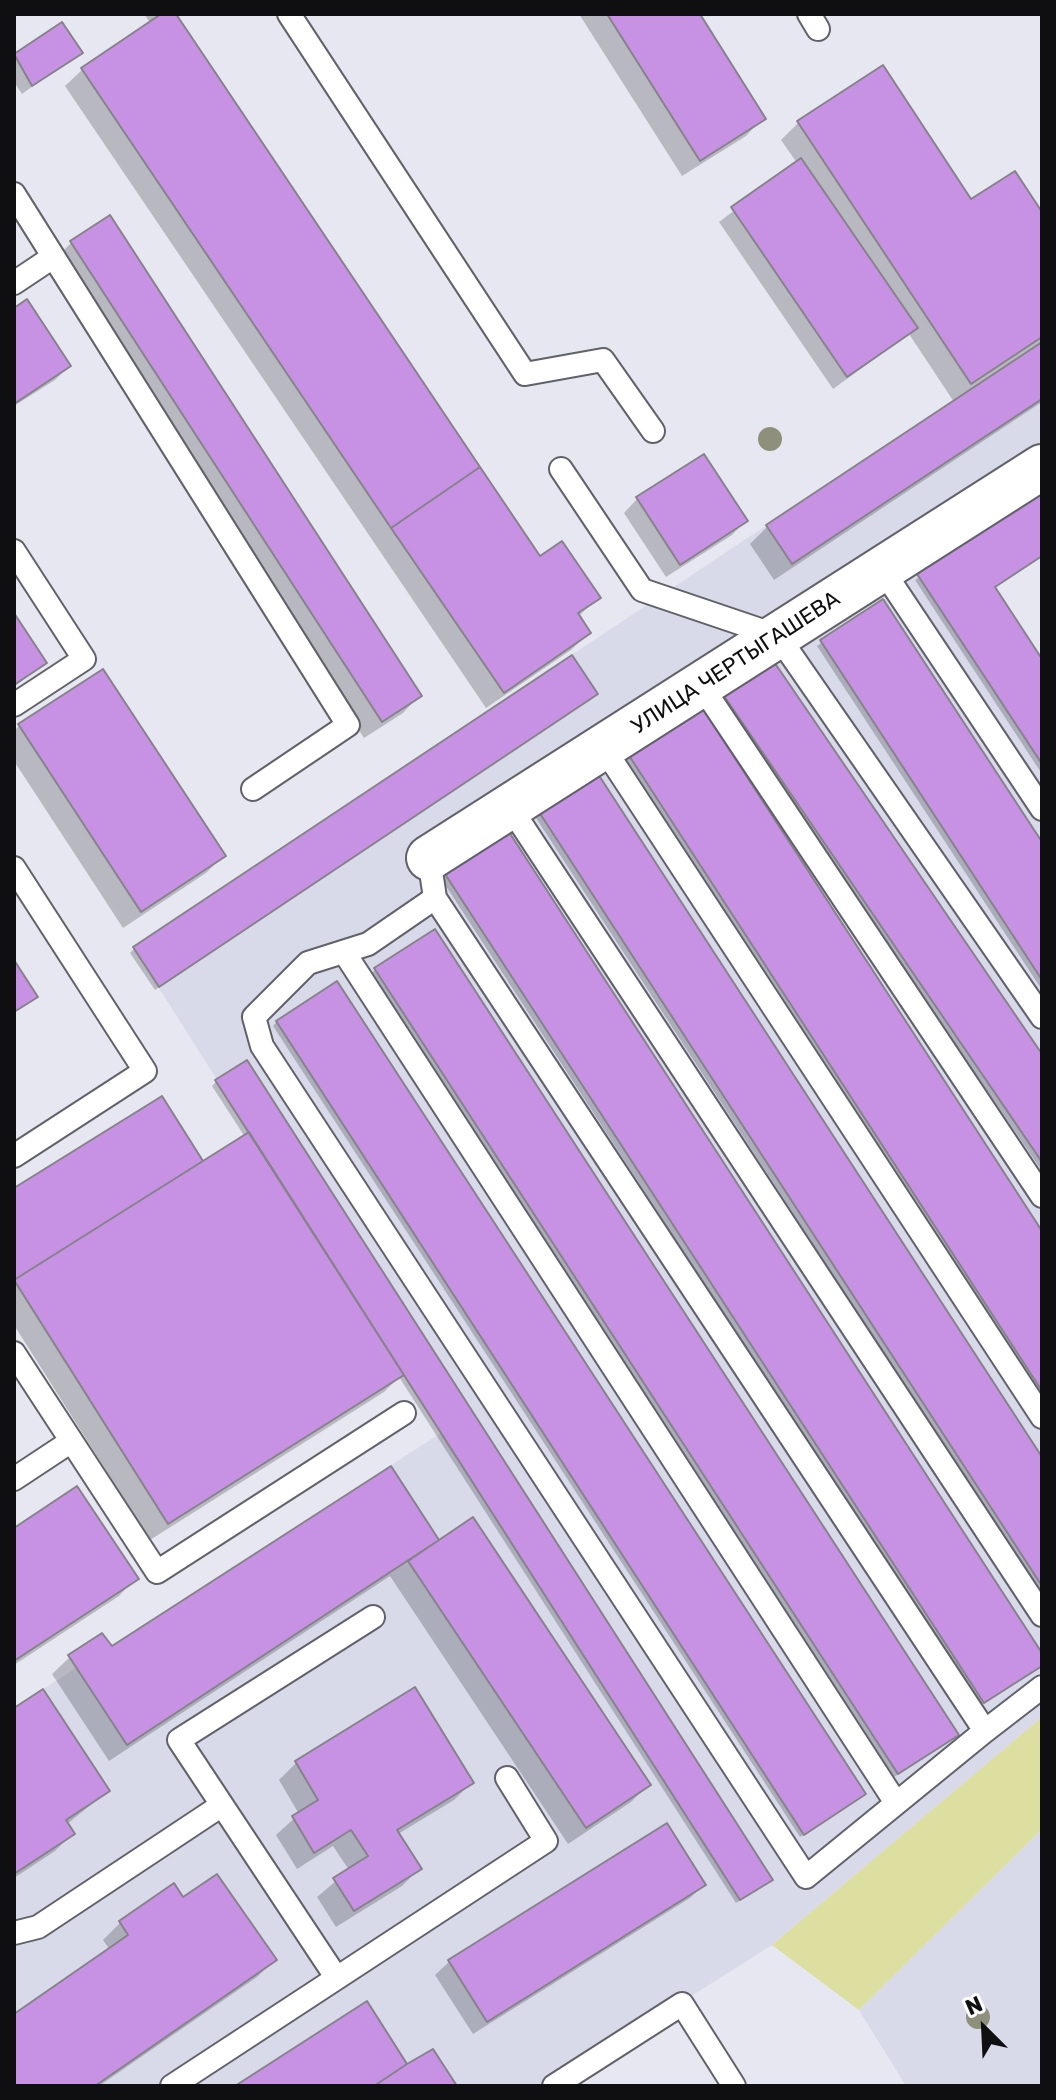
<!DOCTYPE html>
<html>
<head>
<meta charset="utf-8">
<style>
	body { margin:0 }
	#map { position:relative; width:1056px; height:2100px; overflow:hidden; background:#e6e7f0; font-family:Rubik,sans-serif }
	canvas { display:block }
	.frame { position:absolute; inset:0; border:16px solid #0f0f12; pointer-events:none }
	.north { position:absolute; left:944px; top:1988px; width:80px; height:80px; -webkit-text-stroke:6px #fff; paint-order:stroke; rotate:336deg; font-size:22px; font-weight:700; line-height:32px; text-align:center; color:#0f0f12 }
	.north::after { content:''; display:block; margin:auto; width:28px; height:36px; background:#0f0f12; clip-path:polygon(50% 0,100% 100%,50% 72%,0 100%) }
</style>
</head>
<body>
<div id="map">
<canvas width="1056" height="2100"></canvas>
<div class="frame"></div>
<div class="north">N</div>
</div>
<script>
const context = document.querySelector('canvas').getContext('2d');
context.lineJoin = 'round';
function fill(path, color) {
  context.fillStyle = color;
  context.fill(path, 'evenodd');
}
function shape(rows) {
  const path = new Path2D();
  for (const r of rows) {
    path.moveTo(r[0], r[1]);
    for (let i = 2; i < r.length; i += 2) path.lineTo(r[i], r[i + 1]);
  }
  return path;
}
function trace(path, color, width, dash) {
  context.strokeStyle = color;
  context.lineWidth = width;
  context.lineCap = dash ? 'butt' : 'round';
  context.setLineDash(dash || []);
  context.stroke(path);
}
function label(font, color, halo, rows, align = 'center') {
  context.font = font + ' Rubik,sans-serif';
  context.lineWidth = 8;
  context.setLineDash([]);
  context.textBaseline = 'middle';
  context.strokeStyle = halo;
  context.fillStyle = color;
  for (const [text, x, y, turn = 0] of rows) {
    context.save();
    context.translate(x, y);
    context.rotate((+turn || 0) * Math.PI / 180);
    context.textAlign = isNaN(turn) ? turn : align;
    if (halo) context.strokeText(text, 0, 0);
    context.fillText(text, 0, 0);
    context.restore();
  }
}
fill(shape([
	[1042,342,1042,556,995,587,1042,659,1042,1717,772,1945,549,2086,14,2086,14,1708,441,1433,133,947],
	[1042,1829,1042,2086,906,2086,859,2010]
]), '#d8d9e9');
fill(shape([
	[1042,1717,1042,1829,859,2010,772,1945]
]), '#dddfa0');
fill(shape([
	[144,14,174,14,540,559,598,597,578,617,589,633,571,650,486,708,65,86,83,69,151,24],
	[579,14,697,14,763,118,746,136,682,176],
	[62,25,80,52,22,94,14,82,14,57],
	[799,122,971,202,1042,216,1042,402,774,580,750,544,767,527,954,402,909,334,833,389,719,222,797,163,781,140],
	[110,218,420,695,403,713,364,738,54,260,71,243],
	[14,310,69,366,55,380,14,406],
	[1042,495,1042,555,993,587,1042,662,1042,774,915,580],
	[637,499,745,521,732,535,666,577,624,513],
	[883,602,1042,845,1042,990,817,646],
	[14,617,44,663,14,687],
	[571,657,592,698,155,990,130,953,134,949],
	[770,659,1042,1057,1042,1171,718,696],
	[20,725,223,856,206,873,123,928,14,761,14,731],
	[629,756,1042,1235,1042,1400,625,760],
	[540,814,1042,1461,1042,1596,536,818],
	[446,876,1042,1657,1041,1666,979,1706,442,880],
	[375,970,952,1739,894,1777,371,974],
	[277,1022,859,1798,800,1837,273,1026],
	[216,1082,766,1884,736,1903,399,1377,384,1392,150,1540,14,1325,14,1191,202,1164,245,1137,212,1086],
	[390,1469,439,1543,649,1784,631,1802,568,1844,390,1576,109,1761,52,1674,70,1657,111,1648],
	[14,1530,136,1578,119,1596,14,1665],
	[414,1689,472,1782,454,1800,398,1834,419,1869,402,1886,336,1927,317,1897,349,1870,333,1846,297,1869,276,1835,299,1814,279,1780,296,1763],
	[14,1710,108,1791,67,1824,73,1833,55,1851,14,1878],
	[666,1825,704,1884,690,1898,473,2034,435,1975,449,1962],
	[183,1900,274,1960,257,1977,99,2086,14,2086,14,2017,110,1950,103,1940,120,1923]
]), '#0003');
const building = shape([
	[176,14,480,467,391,528,81,68,161,14,176,14],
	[607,14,700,14,766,119,700,161,607,14],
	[62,22,83,53,32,86,14,54,62,22],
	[883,65,971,199,1015,171,1042,212,1042,337,971,384,797,121,883,65],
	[801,158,918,328,847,377,731,207,801,158],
	[110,215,422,696,382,722,70,241,110,215],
	[27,299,71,366,14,404,14,308,27,299],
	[1042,342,1042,399,792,564,766,525,1042,342],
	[704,454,748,521,680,565,636,497,704,454],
	[480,467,540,556,562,541,601,598,578,613,591,633,504,693,391,528,480,467],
	[1042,493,1042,556,995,587,1042,659,1042,764,917,574,1042,493],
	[883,599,1042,842,1042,980,820,640,883,599],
	[14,613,47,663,14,685,14,613],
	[572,655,598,694,159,987,133,947,572,655],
	[770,656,1042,1054,1042,1162,720,690,770,656],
	[103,669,226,856,141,912,18,724,103,669],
	[701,706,1042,1231,1042,1391,628,754,701,706],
	[598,774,1042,1457,1042,1586,539,812,598,774],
	[509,832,1042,1653,1042,1666,984,1703,445,874,509,832],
	[435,929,959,1735,898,1774,374,968,435,929],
	[14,960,38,997,14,1012,14,960],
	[337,981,866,1794,804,1835,276,1021,337,981],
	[247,1060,773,1880,740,1900,215,1080,247,1060],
	[162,1096,203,1161,14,1280,14,1188,162,1096],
	[249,1132,404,1375,168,1524,14,1280,249,1132],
	[391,1466,439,1540,127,1745,68,1655,102,1633,112,1646,391,1466],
	[77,1486,139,1579,14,1661,14,1528,77,1486],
	[473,1517,651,1785,586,1828,408,1561,473,1517],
	[415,1687,474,1783,397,1830,422,1869,354,1911,333,1878,368,1856,351,1830,314,1853,292,1816,318,1800,295,1761,415,1687],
	[43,1689,110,1791,66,1820,75,1834,14,1874,14,1708,43,1689],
	[667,1823,706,1885,487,2022,448,1960,667,1823],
	[217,1874,277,1960,95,2086,14,2086,14,2014,128,1935,119,1921,174,1883,183,1897,217,1874],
	[367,2001,407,2064,374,2086,235,2086,367,2001],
	[433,2049,457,2086,374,2086,407,2064,433,2049]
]);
fill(building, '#c792e4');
trace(building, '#868289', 2);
const lane = shape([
	[289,14,525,374,603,360,653,431],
	[809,14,818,29],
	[14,194,348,725,253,789],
	[14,283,53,257],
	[561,469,642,590,778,636,1042,1017],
	[14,551,84,659,14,705],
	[882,569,1042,809],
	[701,685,1042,1196],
	[603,747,1042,1417],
	[510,807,1042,1615],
	[429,858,435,898,985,1731,1042,1687],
	[14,868,145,1071,14,1156],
	[435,898,368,944,308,963,254,1017,262,1046,806,1877,985,1731],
	[344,952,896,1803],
	[14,1353,157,1572,404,1413],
	[14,1479,70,1442],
	[222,1805,336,1977],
	[14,1933,38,1927,222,1805,179,1740,373,1617],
	[172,2086,546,1841,507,1778],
	[554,2086,682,2004,734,2086]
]);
const street = shape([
	[429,858,1042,467]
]);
trace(lane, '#616169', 26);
trace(street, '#616169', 48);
trace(lane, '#fff', 22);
trace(street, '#fff', 44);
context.fillStyle = '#8f907c';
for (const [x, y] of [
	[770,439],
	[978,2017]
]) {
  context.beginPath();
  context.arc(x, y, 12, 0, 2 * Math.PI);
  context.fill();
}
label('22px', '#0f0f12', '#fff', [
	["УЛИЦА ЧЕРТЫГАШЕВА",736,663,-33]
]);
</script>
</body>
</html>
